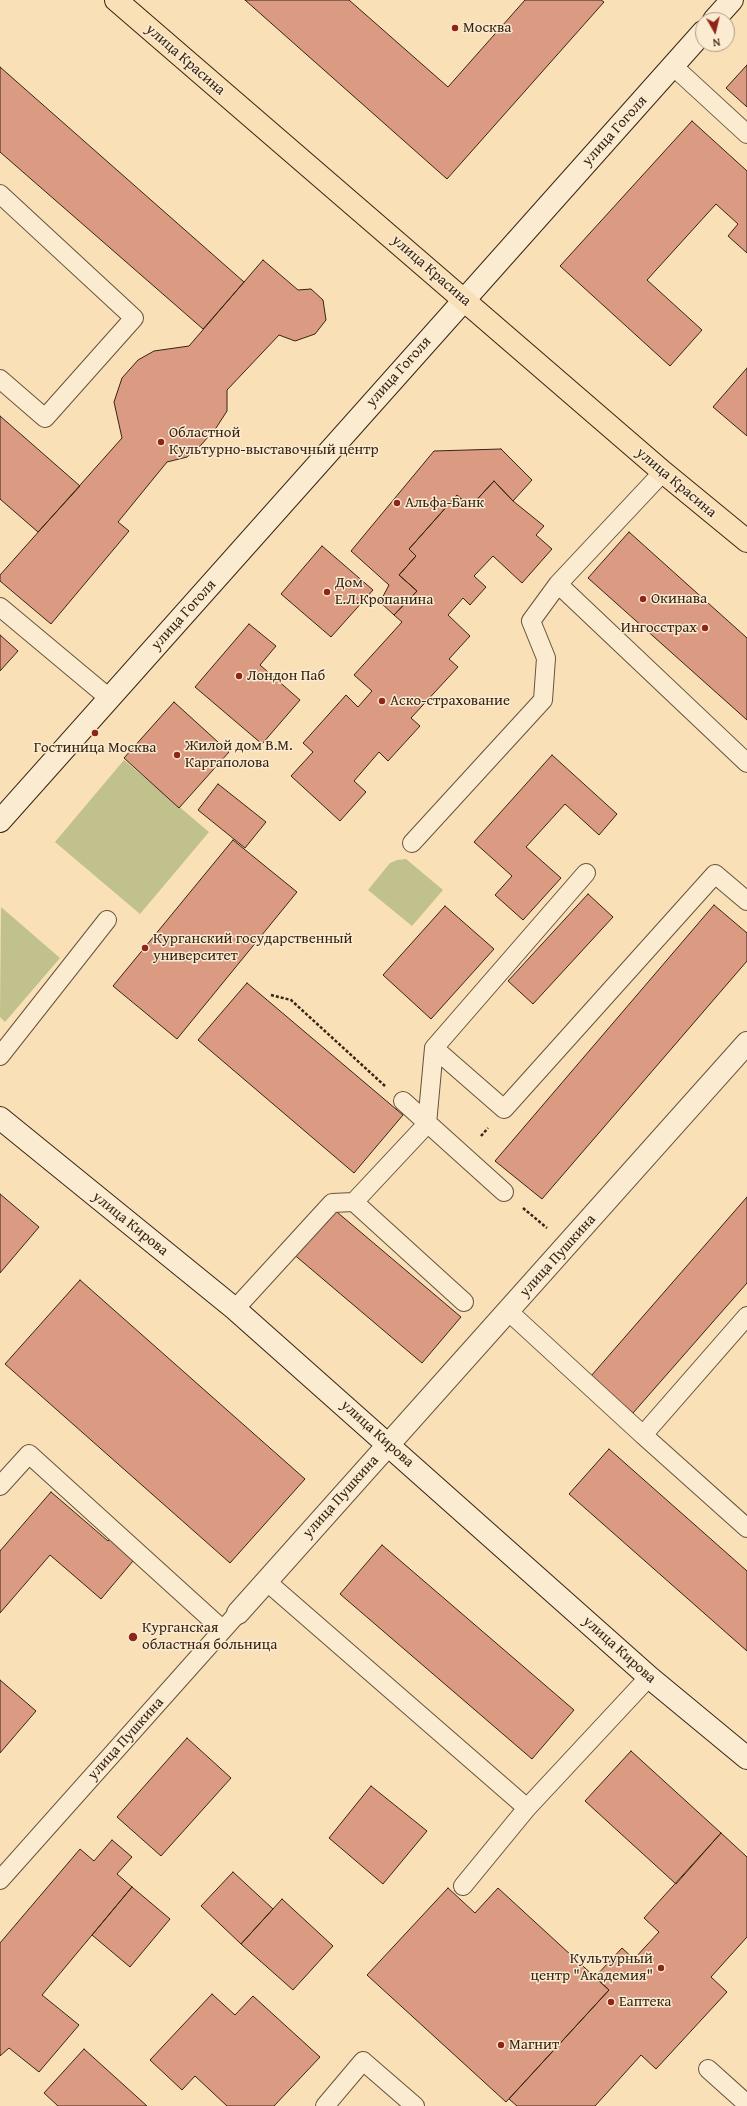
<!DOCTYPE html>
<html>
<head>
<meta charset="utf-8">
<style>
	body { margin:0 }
	#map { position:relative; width:747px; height:2106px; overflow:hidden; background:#f9e0b6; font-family:"Gentium Book Plus",serif }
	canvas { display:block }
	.north { position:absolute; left:695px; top:12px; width:40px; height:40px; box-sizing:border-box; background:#fbebd0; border:1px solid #ad9b85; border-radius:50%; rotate:172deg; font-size:11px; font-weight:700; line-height:16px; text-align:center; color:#382415 }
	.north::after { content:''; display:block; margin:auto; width:14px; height:18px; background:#8f2418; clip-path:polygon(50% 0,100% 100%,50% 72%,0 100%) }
</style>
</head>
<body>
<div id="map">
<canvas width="747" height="2106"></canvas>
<div class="north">N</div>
</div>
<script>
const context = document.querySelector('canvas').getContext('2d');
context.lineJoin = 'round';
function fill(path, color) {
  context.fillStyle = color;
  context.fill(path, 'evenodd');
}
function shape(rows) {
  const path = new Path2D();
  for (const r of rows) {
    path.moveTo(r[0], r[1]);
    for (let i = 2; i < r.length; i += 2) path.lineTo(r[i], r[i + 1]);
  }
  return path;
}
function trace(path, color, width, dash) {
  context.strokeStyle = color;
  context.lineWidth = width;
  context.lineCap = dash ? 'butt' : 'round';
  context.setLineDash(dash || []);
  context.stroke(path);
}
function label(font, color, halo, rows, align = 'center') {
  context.font = font + ' "Gentium Book Plus",serif';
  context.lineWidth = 3;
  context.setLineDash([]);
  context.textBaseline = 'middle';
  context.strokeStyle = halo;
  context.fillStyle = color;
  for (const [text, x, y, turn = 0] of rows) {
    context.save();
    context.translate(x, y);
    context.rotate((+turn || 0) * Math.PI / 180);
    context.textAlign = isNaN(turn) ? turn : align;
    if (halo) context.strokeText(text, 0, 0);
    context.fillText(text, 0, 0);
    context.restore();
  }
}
fill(shape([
	[124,760,209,832,140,914,55,842],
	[406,859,443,890,412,926,368,890,390,863,397,860],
	[1,907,60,958,5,1022,0,1017]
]), '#c0c18c');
const building = shape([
	[245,0,349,0,448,87,525,0,601,0,604,2,447,179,245,0],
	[747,65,747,107,726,88,747,65],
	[0,67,244,282,203,329,0,152,0,67],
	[692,121,747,171,747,253,728,236,738,224,716,204,647,280,702,330,670,366,560,266,692,121],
	[263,260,298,290,311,289,323,300,326,320,315,334,295,341,279,335,227,390,227,411,216,428,201,445,187,457,167,462,118,522,129,531,51,624,0,581,0,575,122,438,114,402,122,378,138,360,154,351,189,346,263,260],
	[747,368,747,436,713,407,747,368],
	[0,416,80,486,38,532,0,499,0,416],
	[501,449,532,480,513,501,494,481,470,507,457,495,409,549,416,556,399,575,417,591,394,615,380,602,389,585,351,551,434,451,501,449],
	[494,481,513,501,544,526,536,535,552,549,522,583,493,556,474,576,486,587,470,605,463,598,448,615,470,636,449,659,458,667,411,718,420,726,388,761,379,752,354,781,366,792,340,821,291,776,313,752,303,743,346,695,358,707,372,691,354,675,402,622,394,615,417,591,399,575,416,556,409,549,457,495,470,507,494,481],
	[629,532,747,638,747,720,588,578,629,532],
	[322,546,373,590,331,637,281,594,322,546],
	[249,624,276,646,260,665,300,700,262,744,195,687,249,624],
	[0,635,18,651,0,671,0,635],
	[174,702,229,752,179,808,124,758,174,702],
	[552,755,617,814,599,835,565,804,526,847,561,878,523,920,495,895,512,876,474,842,552,755],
	[218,784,266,822,245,848,198,810,218,784],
	[233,840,297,892,177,1039,113,986,233,840],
	[588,894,613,917,533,1004,508,981,588,894],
	[714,905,747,933,747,961,542,1199,495,1161,714,905],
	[445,906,494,949,431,1019,383,975,445,906],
	[247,983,403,1115,354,1173,198,1040,247,983],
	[0,1194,39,1227,0,1273,0,1194],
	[747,1197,747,1283,633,1413,591,1376,747,1197],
	[331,1207,461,1317,422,1363,291,1252,331,1207],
	[80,1280,305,1479,230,1563,5,1364,80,1280],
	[609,1449,747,1571,747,1651,569,1494,609,1449],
	[51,1492,108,1541,114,1534,138,1555,101,1599,50,1555,0,1613,0,1551,51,1492],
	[382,1545,574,1710,532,1759,340,1594,382,1545],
	[0,1680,36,1711,0,1753,0,1680],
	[187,1738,231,1778,161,1856,117,1817,187,1738],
	[631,1751,721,1833,676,1884,585,1801,631,1751],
	[371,1786,427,1831,383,1884,329,1838,371,1786],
	[721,1833,747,1857,747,1937,711,1977,727,1992,656,2069,641,2055,595,2106,517,2106,509,2099,609,1990,595,1977,622,1948,634,1959,659,1932,644,1918,721,1833],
	[112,1840,132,1857,117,1874,132,1887,42,1995,79,2025,39,2072,9,2048,0,2056,0,1943,80,1849,94,1861,112,1840],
	[233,1872,273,1909,241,1944,201,1906,233,1872],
	[132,1887,170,1919,130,1967,92,1935,132,1887],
	[448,1888,475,1913,498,1888,609,1990,506,2102,367,1975,448,1888],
	[282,1899,333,1946,293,1990,241,1944,282,1899],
	[212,1994,235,2015,253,1996,320,2057,274,2106,227,2106,195,2076,182,2090,150,2060,212,1994],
	[84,2049,147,2106,58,2106,44,2093,84,2049]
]);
fill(building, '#db9b83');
trace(building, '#382415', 1);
const lane = shape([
	[673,66,747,134],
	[0,194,134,318,45,418,0,379],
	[663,472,558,584,747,763],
	[0,607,109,698],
	[412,843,543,700,546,658,531,621,558,584],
	[434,1048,504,1109,715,874,747,901],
	[0,1056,107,920],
	[403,1101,504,1192],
	[354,1202,464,1302],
	[235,1309,332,1203,354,1202,427,1124,434,1048,586,873],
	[508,1311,643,1435,747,1316],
	[643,1435,747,1528],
	[0,1486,29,1454,223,1630],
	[266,1581,527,1808],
	[0,1880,238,1613],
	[463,1886,527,1808,649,1677],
	[708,2069,747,2104],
	[325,2106,363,2061,415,2106]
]);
const street = shape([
	[238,1613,747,1043]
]);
const secondary = shape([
	[714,20,732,0],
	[0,821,703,32],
	[0,1118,235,1309,649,1677,747,1758]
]);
const primary = shape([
	[116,0,663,472,747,541]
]);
trace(lane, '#68533d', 20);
trace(street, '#68533d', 24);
trace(secondary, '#382415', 24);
trace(primary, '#382415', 24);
trace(shape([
	[271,995,291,1000,385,1086],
	[481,1136,488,1128],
	[523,1208,547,1228]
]), '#382415', 2.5, [3, 2]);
trace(lane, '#fbebd0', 18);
trace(street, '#fbebd0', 22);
trace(secondary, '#fbebd0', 22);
trace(primary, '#f9e0b6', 22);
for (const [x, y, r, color] of [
	[455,28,4,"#8f2418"],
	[161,442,4,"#8f2418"],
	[397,503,4,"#8f2418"],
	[327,592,4,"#8f2418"],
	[643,599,4,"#8f2418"],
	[705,628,4,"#8f2418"],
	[239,676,4,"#8f2418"],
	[382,701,4,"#8f2418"],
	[95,733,4,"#8f2418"],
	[177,755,4,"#8f2418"],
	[145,948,4,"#8f2418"],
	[133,1637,5,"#8f2418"],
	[661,1968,4,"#8f2418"],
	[611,2002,4,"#8f2418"],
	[501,2045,4,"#8f2418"]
]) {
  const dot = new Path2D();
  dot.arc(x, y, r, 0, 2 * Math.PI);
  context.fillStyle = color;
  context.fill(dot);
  trace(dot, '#fbebd0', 1.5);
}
label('15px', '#382415', '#fbebd0', [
	["Москва",463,28],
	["Областной",169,433],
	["Культурно-выставочный центр",169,450],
	["Альфа-Банк",405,503],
	["Дом",335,583],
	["Е.Л.Кропанина",335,600],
	["Окинава",651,599],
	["Ингосстрах",697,628,"right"],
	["Лондон Паб",247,676],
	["Аско-страхование",390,701],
	["Жилой дом В.М.",185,746],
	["Каргаполова",185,763],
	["Гостиница Москва",95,748,"center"],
	["Курганский государственный",153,939],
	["университет",153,956],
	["Курганская",142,1628],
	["областная больница",142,1645],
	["Культурный",653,1959,"right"],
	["центр \"Академия\"",653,1976,"right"],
	["Еаптека",619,2002],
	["Магнит",509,2045]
], 'left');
label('15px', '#382415', '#fbebd0', [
	["улица Красина",185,60,41],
	["улица Гоголя",615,131,-48],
	["улица Красина",431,271,41],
	["улица Гоголя",399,372,-48],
	["улица Красина",676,483,40],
	["улица Гоголя",184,615,-48],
	["улица Кирова",130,1224,39],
	["улица Пушкина",558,1256,-48],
	["улица Кирова",377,1434,42],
	["улица Пушкина",341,1497,-48],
	["улица Кирова",619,1650,42],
	["улица Пушкина",126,1739,-48]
]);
</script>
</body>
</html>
